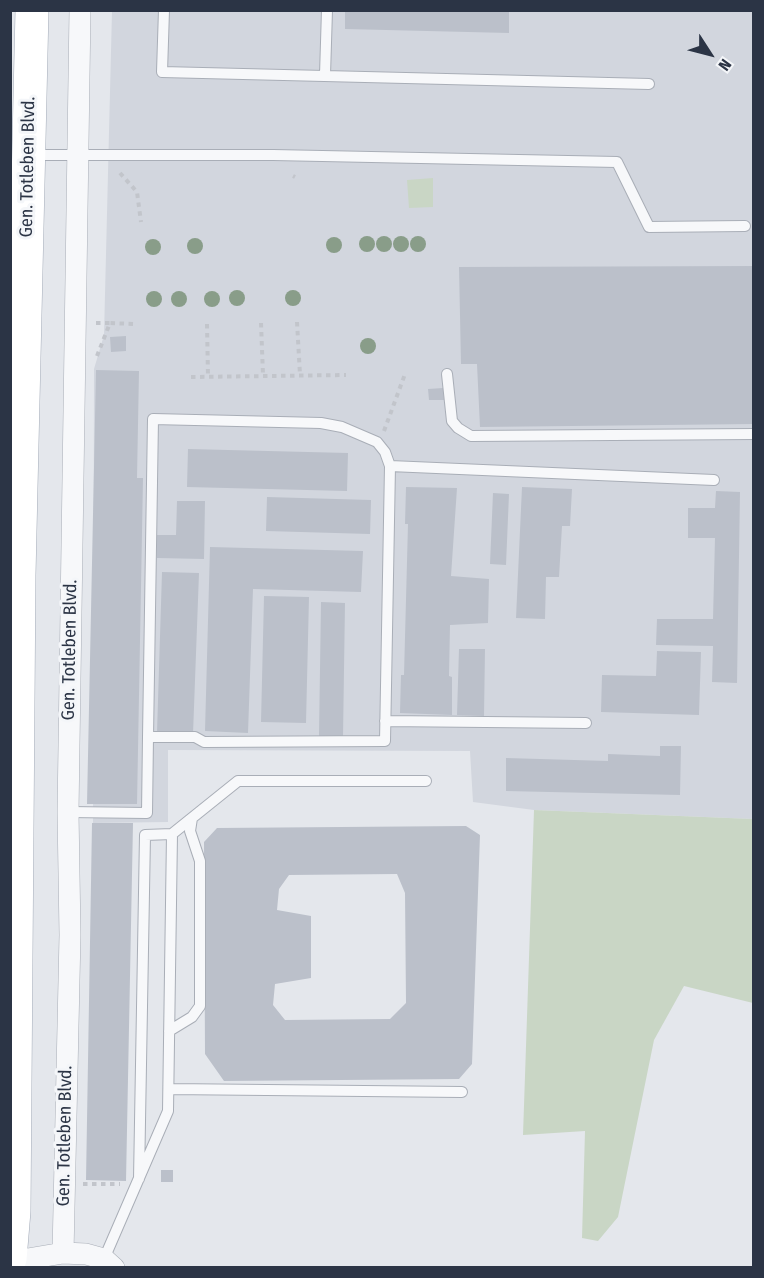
<!DOCTYPE html>
<html>
<head>
<meta charset="utf-8">
<style>
	body { margin:0 }
	#map { position:relative; width:764px; height:1278px; overflow:hidden; background:#e4e7ec; font-family:"Fira Sans Condensed",sans-serif }
	canvas { display:block }
	.frame { position:absolute; inset:0; border:12px solid #2b3445; pointer-events:none }
	.north { position:absolute; left:680px; top:24px; width:60px; height:60px; -webkit-text-stroke:4px #f4f6f9; paint-order:stroke; rotate:126deg; font-size:16px; font-weight:700; line-height:24px; text-align:center; color:#2b3445 }
	.north::after { content:''; display:block; margin:auto; width:21px; height:27px; background:#2b3445; clip-path:polygon(50% 0,100% 100%,50% 72%,0 100%) }
</style>
</head>
<body>
<div id="map">
<canvas width="764" height="1278"></canvas>
<div class="frame"></div>
<div class="north">N</div>
</div>
<script>
const context = document.querySelector('canvas').getContext('2d');
context.lineJoin = 'round';
function fill(path, color) {
  context.fillStyle = color;
  context.fill(path, 'evenodd');
}
function shape(rows) {
  const path = new Path2D();
  for (const r of rows) {
    path.moveTo(r[0], r[1]);
    for (let i = 2; i < r.length; i += 2) path.lineTo(r[i], r[i + 1]);
  }
  return path;
}
function trace(path, color, width, dash) {
  context.strokeStyle = color;
  context.lineWidth = width;
  context.lineCap = dash ? 'butt' : 'round';
  context.setLineDash(dash || []);
  context.stroke(path);
}
function label(font, color, halo, rows, align = 'center') {
  context.font = font + ' "Fira Sans Condensed",sans-serif';
  context.lineWidth = 6;
  context.setLineDash([]);
  context.textBaseline = 'middle';
  context.strokeStyle = halo;
  context.fillStyle = color;
  for (const [text, x, y, turn = 0] of rows) {
    context.save();
    context.translate(x, y);
    context.rotate((+turn || 0) * Math.PI / 180);
    context.textAlign = isNaN(turn) ? turn : align;
    if (halo) context.strokeText(text, 0, 0);
    context.fillText(text, 0, 0);
    context.restore();
  }
}
fill(shape([
	[112,11,753,11,753,819,534,810,473,802,470,751,168,750,168,822,93,823,94,369,104,335]
]), '#d2d6de');
fill(shape([
	[433,178,433,207,409,208,407,180],
	[534,810,753,819,753,1003,684,986,654,1040,618,1217,598,1241,582,1238,585,1131,523,1135]
]), '#c9d6c5');
fill(shape([
	[345,10,509,10,509,33,345,29],
	[754,266,754,424,480,427,477,364,461,364,459,267],
	[126,336,126,351,111,352,110,337],
	[96,370,139,371,137,478,143,478,137,804,87,804],
	[443,388,444,400,429,400,428,389],
	[188,449,348,453,347,491,187,487],
	[406,487,457,488,451,576,489,579,488,623,450,625,449,676,452,677,452,715,400,713,401,675,404,675,408,524,405,524],
	[522,487,572,489,570,526,562,526,559,577,546,577,545,619,516,618],
	[716,491,740,492,737,683,712,682,713,646,656,645,657,619,713,619,715,538,688,538,688,508,715,508],
	[493,493,509,494,506,565,490,564],
	[267,497,371,500,370,534,266,531],
	[177,501,205,501,204,559,157,558,157,535,176,535],
	[210,547,363,551,361,592,253,589,248,733,205,731],
	[162,572,199,573,193,734,157,733],
	[264,596,309,597,306,723,261,722],
	[321,602,345,603,343,737,319,736],
	[459,649,485,649,484,716,457,715],
	[657,651,701,652,699,715,601,712,602,675,656,676],
	[660,746,681,746,680,795,506,791,506,758,608,761,608,754,660,756],
	[92,823,133,823,126,1181,86,1180],
	[466,826,480,835,472,1064,459,1079,224,1081,205,1054,204,842,217,828],
	[397,874,405,893,406,1003,390,1019,285,1020,273,1005,275,984,311,978,311,916,277,910,279,889,289,875],
	[161,1170,173,1170,173,1182,161,1182]
]), '#bbc0ca');
const lane = shape([
	[164,10,162,72,649,84],
	[325,75,327,10],
	[32,155,273,155,617,162,649,227,745,226],
	[447,374,452,421,458,428,471,436,754,434],
	[390,466,714,480],
	[385,721,586,723],
	[68,812,147,813,148,737,153,419,321,423,342,427,377,442,385,452,390,466,385,741,204,742,195,737,148,737],
	[169,1031,192,1017,200,1006,200,861,190,831,192,818],
	[169,1089,462,1092],
	[139,1179,145,835,172,834,238,781,426,781],
	[104,1259,168,1111,172,834]
]);
const street = shape([
	[63,1253,70,935,68,812,80,10],
	[10,1262,63,1253,86,1254,104,1259,114,1268]
]);
const primary = shape([
	[10,1259,14,1211,19,575,32,10]
]);
trace(lane, '#a9aeb7', 12);
trace(street, '#a9aeb7', 22);
trace(primary, '#a3abb8', 34);
trace(shape([
	[120,173,137,192,141,222],
	[293,176,295,177],
	[297,322,300,375],
	[96,323,110,323],
	[261,323,263,375],
	[207,324,208,377],
	[97,356,110,323,134,324],
	[191,377,346,375],
	[384,431,405,374],
	[83,1184,120,1184]
]), '#c2c5cb', 4, [4.5, 4.5]);
trace(lane, '#f7f8fa', 10);
trace(street, '#f7f8fa', 21);
trace(primary, '#fff', 33);
context.fillStyle = '#899d89';
for (const [x, y] of [
	[367,244],
	[384,244],
	[401,244],
	[418,244],
	[334,245],
	[195,246],
	[153,247],
	[237,298],
	[293,298],
	[154,299],
	[179,299],
	[212,299],
	[368,346]
]) {
  context.beginPath();
  context.arc(x, y, 8, 0, 2 * Math.PI);
  context.fill();
}
label('18px', '#2b3445', '#f4f6f9', [
	["Gen. Totleben Blvd.",28,167,-89],
	["Gen. Totleben Blvd.",70,650,-89],
	["Gen. Totleben Blvd.",65,1136,-89]
]);
</script>
</body>
</html>
